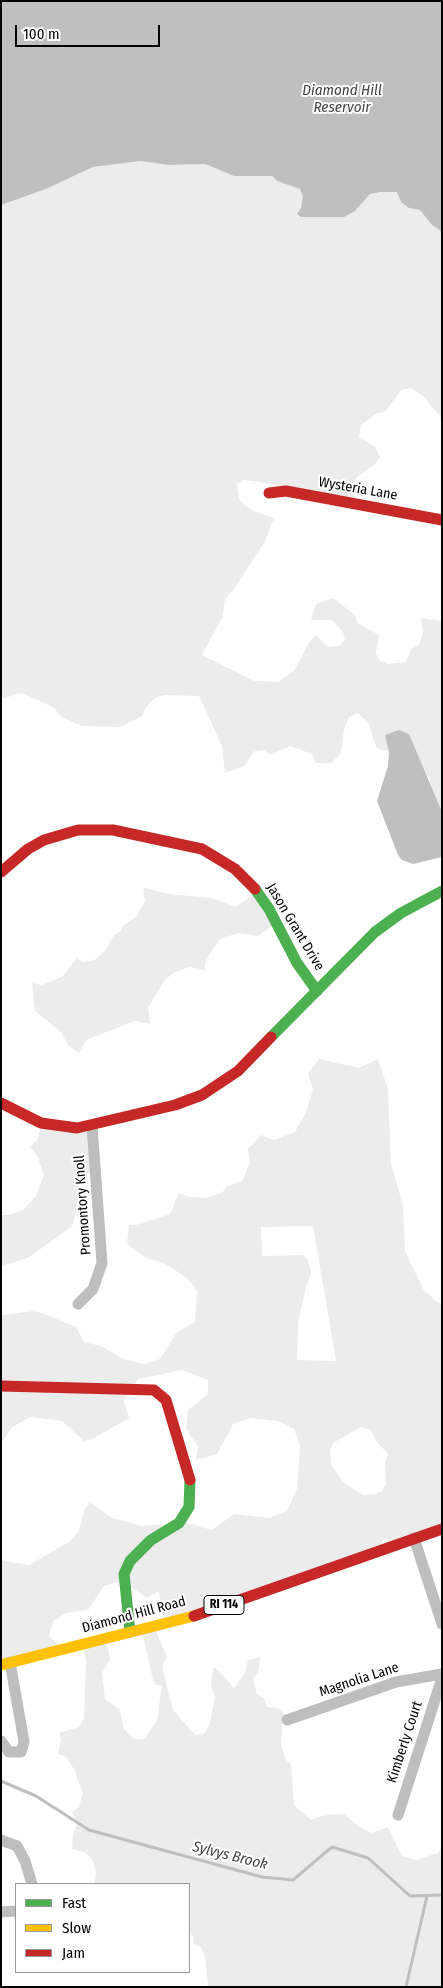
<!DOCTYPE html>
<html>
<head>
<meta charset="utf-8">
<style>
	body { margin:0 }
	#map { position:relative; width:443px; height:1988px; overflow:hidden; background:#fff; font-family:"Fira Sans Condensed",sans-serif }
	canvas { display:block }
	.frame { position:absolute; inset:0; border:2px solid #000; pointer-events:none }
	.legend { position:absolute; left:15px; top:1883px; width:175px; height:90px; box-sizing:border-box; background:#fff; border:1px solid #999; margin:0; padding:6px 9px; list-style:none; font-size:15px; color:#000 }
	.legend li { display:flex; align-items:center; gap:10px; height:25px }
	.legend b { width:25px; border:1px solid #999 }
	.scale { position:absolute; left:15px; top:25px; width:145px; height:22px; box-sizing:border-box; border:2px solid #000; border-top:0; padding-left:6px; font-size:15px; line-height:18px; white-space:nowrap; color:#000; -webkit-text-stroke:4px #fff; paint-order:stroke }
</style>
</head>
<body>
<div id="map">
<canvas width="443" height="1988"></canvas>
<div class="frame"></div>
<ul class="legend">
<li><b style="height:6px;background:#4caf50"></b>Fast</li>
<li><b style="height:6px;background:#ffc107"></b>Slow</li>
<li><b style="height:6px;background:#c62828"></b>Jam</li>
</ul>
<div class="scale">100 m</div>
</div>
<script>
const context = document.querySelector('canvas').getContext('2d');
context.lineJoin = 'round';
function fill(path, color) {
  context.fillStyle = color;
  context.fill(path, 'evenodd');
}
function shape(rows) {
  const path = new Path2D();
  for (const r of rows) {
    path.moveTo(r[0], r[1]);
    for (let i = 2; i < r.length; i += 2) path.lineTo(r[i], r[i + 1]);
  }
  return path;
}
function trace(path, color, width, dash) {
  context.strokeStyle = color;
  context.lineWidth = width;
  context.lineCap = dash ? 'butt' : 'round';
  context.setLineDash(dash || []);
  context.stroke(path);
}
function label(font, color, halo, rows, align = 'center') {
  context.font = font + ' "Fira Sans Condensed",sans-serif';
  context.lineWidth = 4;
  context.setLineDash([]);
  context.textBaseline = 'middle';
  context.strokeStyle = halo;
  context.fillStyle = color;
  for (const [text, x, y, turn = 0] of rows) {
    context.save();
    context.translate(x, y);
    context.rotate((+turn || 0) * Math.PI / 180);
    context.textAlign = isNaN(turn) ? turn : align;
    if (halo) context.strokeText(text, 0, 0);
    context.fillText(text, 0, 0);
    context.restore();
  }
}
fill(shape([
	[141,161,169,165,205,164,234,176,272,176,277,181,300,189,303,197,301,208,355,211,370,194,381,192,397,192,401,202,409,208,420,210,432,225,442,232,442,426,440,416,423,396,411,388,401,390,385,412,377,413,361,425,359,437,375,447,380,457,375,464,356,478,353,502,260,482,244,480,237,484,239,498,244,505,254,511,274,518,265,541,234,589,225,599,223,616,202,655,255,681,278,682,294,671,310,641,316,635,328,647,339,646,345,640,343,632,332,620,311,620,316,604,333,598,355,615,358,623,379,635,376,653,380,661,388,664,406,662,411,649,419,645,423,632,421,618,442,621,442,812,434,798,429,777,385,734,389,752,377,748,368,723,358,713,349,717,344,730,341,753,331,763,316,763,312,754,290,746,270,755,264,750,255,751,244,766,225,773,222,746,199,696,164,695,155,698,146,707,142,716,120,727,81,726,62,717,53,707,21,693,1,699,1,205,46,189,93,167],
	[146,888,169,894,212,898,236,907,257,892,276,923,258,936,238,933,220,939,209,955,205,964,205,970,189,967,173,973,164,981,148,1008,150,1024,135,1021,86,1040,79,1053,67,1044,62,1033,35,1011,32,983,42,985,62,977,77,958,82,962,93,961,104,952,114,935,120,932,123,926,137,916,145,901,143,889],
	[319,1059,359,1068,378,1059,388,1089,391,1164,403,1205,405,1251,423,1289,437,1302,442,1303,442,1529,395,1544,384,1538,379,1550,164,1623,159,1591,147,1598,122,1581,104,1586,88,1610,66,1613,53,1621,49,1636,64,1649,1,1665,1,1558,4,1561,29,1565,69,1542,79,1531,84,1510,90,1502,110,1517,141,1526,187,1523,212,1530,234,1514,269,1518,287,1511,297,1489,300,1446,294,1429,278,1421,251,1418,233,1424,217,1454,196,1460,198,1446,186,1429,188,1410,208,1394,208,1380,182,1370,138,1379,124,1401,129,1418,94,1438,84,1441,62,1421,30,1417,12,1427,1,1444,1,1315,34,1311,42,1313,76,1327,84,1342,101,1346,124,1359,143,1364,160,1359,177,1332,195,1322,197,1291,187,1278,167,1265,143,1256,127,1244,129,1225,136,1225,170,1214,179,1193,189,1197,206,1198,222,1193,227,1186,242,1181,250,1163,248,1149,261,1135,274,1140,295,1132,306,1112,313,1089,308,1074],
	[313,1226,336,1361,297,1360,298,1323,306,1287,311,1273,308,1260,303,1255,262,1256,261,1227],
	[361,1427,371,1430,377,1442,388,1454,385,1463,386,1484,382,1491,375,1494,363,1495,344,1483,331,1464,330,1450,333,1443],
	[41,1123,93,1127,98,1169,83,1175,78,1194,79,1203,72,1226,28,1258,1,1266,1,1215,8,1215,23,1210,36,1196,44,1175,37,1156,30,1147,38,1139],
	[156,1631,167,1657,162,1666,173,1710,195,1735,205,1733,210,1723,215,1698,211,1684,213,1667,219,1671,234,1688,245,1673,248,1660,261,1657,258,1672,253,1679,257,1694,264,1698,267,1707,278,1708,289,1718,282,1724,281,1746,286,1760,291,1764,294,1805,311,1820,325,1815,344,1814,358,1826,372,1833,388,1827,402,1856,416,1860,438,1853,442,1847,442,1987,208,1987,205,1956,201,1947,194,1944,193,1936,189,1928,189,1884,94,1884,96,1872,92,1859,85,1852,72,1849,73,1834,77,1823,72,1812,79,1807,83,1793,74,1769,65,1756,58,1754,61,1739,59,1733,79,1727,84,1719,86,1662,83,1644,107,1643,110,1660,102,1673,105,1699,120,1710,124,1729,134,1739,144,1739,157,1720,162,1686,155,1684,153,1680,142,1632]
]), '#ececec');
fill(shape([
	[1,1,442,1,442,232,432,225,420,210,409,208,401,202,397,192,381,192,370,194,355,211,344,217,301,217,297,214,301,208,303,197,300,189,277,181,272,176,234,176,205,164,169,165,141,161,93,167,46,189,1,205],
	[399,730,409,734,442,812,442,857,413,864,402,860,398,855,377,801,388,766,389,752,385,735]
]), '#bfbfbf');
trace(shape([
	[1,1781,36,1796,89,1830,262,1877,293,1880,332,1847,368,1858,410,1896,442,1895],
	[406,1987,427,1896]
]), '#bfbfbf', 3);
trace(shape([
	[78,1304,93,1289,102,1263,92,1126],
	[414,1538,442,1624],
	[287,1720,396,1682,442,1674],
	[1,1741,9,1752,21,1752,24,1742,10,1662],
	[398,1815,442,1678],
	[1,1840,17,1846,25,1861,32,1884],
	[1,1912,16,1911]
]), '#bebebe', 11);
trace(shape([
	[255,889,269,909,297,963,317,991],
	[271,1037,375,932,401,913,442,891],
	[130,1632,124,1574,130,1561,151,1540,179,1523,189,1507,190,1480]
]), '#4caf50', 11);
trace(shape([
	[1,1665,194,1616]
]), '#ffc107', 11);
trace(shape([
	[269,493,286,491,442,520],
	[1,872,28,849,44,840,78,830,113,830,202,849,235,869,255,889],
	[1,1103,41,1123,77,1128,175,1105,202,1095,238,1071,271,1037],
	[1,1386,154,1390,166,1400,190,1480],
	[194,1616,442,1529]
]), '#c62828', 11);
for (const [x, y, w] of [
	[224,1605,40]
]) {
  const box = new Path2D();
  box.roundRect(x - w / 2, y - 9.5, w, 19, 4);
  context.fillStyle = '#fff';
  context.fill(box);
  trace(box, '#000', 1);
}
label('bold 12px', '#000', null, [
	["RI 114",224,1605]
]);
label('14px', '#000', '#fff', [
	["Wysteria Lane",358,489,10],
	["Jason Grant Drive",295,927,59],
	["Promontory Knoll",83,1205,-94],
	["Diamond Hill Road",134,1615,-15],
	["Magnolia Lane",359,1680,-18],
	["Kimberly Court",405,1742,-72]
]);
label('italic 15px', '#444', '#fff', [
	["Diamond Hill",342,91],
	["Reservoir",342,108],
	["Sylvys Brook",230,1856,14]
]);
</script>
</body>
</html>
